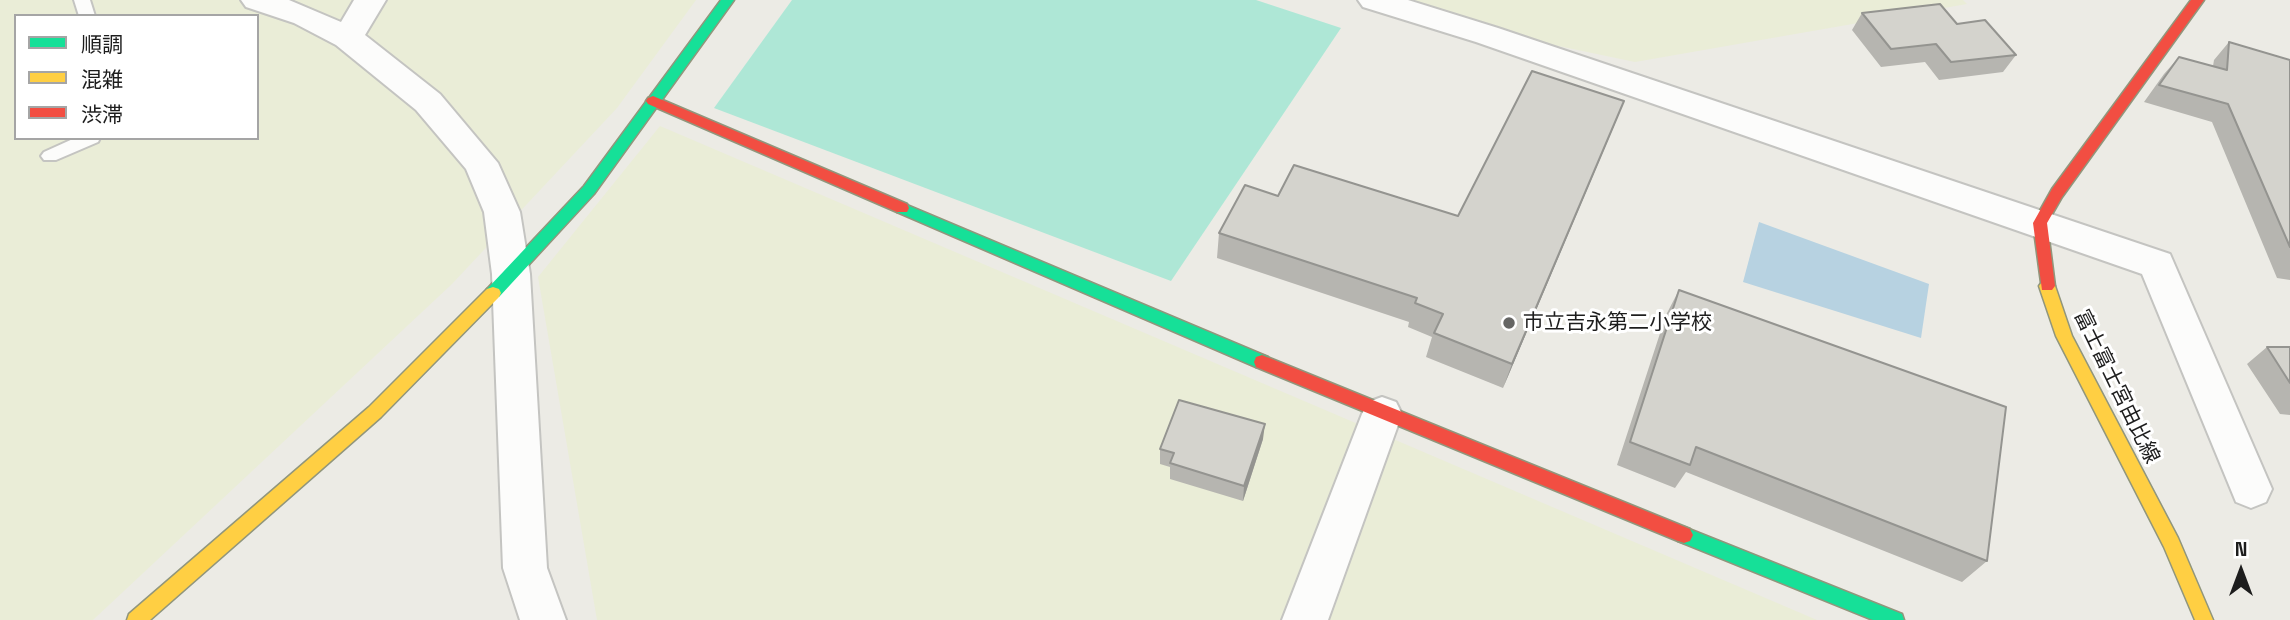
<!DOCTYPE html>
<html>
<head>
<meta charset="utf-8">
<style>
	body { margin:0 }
	#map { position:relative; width:2290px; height:620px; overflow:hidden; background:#ecebe5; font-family:"Space Grotesk","Noto Sans JP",sans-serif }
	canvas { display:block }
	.legend { position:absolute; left:14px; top:14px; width:245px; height:126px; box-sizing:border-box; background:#fff; border:2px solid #a5a5a5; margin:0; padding:9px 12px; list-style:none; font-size:21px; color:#1d1d1d }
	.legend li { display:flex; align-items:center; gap:14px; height:35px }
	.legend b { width:35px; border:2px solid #a5a5a5 }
	.north { position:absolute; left:2206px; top:536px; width:70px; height:70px; -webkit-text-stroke:5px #fff; paint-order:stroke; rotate:0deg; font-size:19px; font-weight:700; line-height:28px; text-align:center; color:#1d1d1d }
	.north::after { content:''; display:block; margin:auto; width:24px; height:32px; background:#1d1d1d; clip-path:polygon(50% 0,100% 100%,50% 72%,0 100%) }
</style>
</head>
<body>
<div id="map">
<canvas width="2290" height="620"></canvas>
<ul class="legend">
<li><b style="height:9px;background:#16e098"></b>順調</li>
<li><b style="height:9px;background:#ffcf43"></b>混雑</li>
<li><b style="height:9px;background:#f24e42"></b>渋滞</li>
</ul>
<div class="north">N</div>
</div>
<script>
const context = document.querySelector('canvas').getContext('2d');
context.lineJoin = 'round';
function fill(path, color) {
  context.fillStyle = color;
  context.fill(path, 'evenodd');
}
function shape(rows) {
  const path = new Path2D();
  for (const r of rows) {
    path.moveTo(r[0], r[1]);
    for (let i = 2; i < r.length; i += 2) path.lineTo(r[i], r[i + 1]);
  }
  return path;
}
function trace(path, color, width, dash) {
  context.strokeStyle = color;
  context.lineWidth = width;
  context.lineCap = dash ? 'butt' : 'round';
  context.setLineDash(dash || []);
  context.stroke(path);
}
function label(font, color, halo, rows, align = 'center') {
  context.font = font + ' "Space Grotesk","Noto Sans JP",sans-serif';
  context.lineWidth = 6;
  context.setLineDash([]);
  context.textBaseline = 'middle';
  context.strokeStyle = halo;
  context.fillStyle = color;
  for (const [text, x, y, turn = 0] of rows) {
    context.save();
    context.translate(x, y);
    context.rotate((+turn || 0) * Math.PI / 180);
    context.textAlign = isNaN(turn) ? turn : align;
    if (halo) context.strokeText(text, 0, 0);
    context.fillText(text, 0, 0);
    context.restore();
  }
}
fill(shape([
	[0,0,696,0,617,108,452,284,93,620,0,620],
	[16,16,257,16,257,138,16,138],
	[1394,0,1963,0,1967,4,1635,62,1501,34],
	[660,126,1817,620,597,620,538,277]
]), '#eaedd7');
fill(shape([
	[792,0,1256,0,1341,28,1171,281,714,108]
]), '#aee7d6');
fill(shape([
	[1759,222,1929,284,1921,338,1743,282]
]), '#b7d2e1');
const lane = shape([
	[74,0,90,0,95,16,79,16,74,0],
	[75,138,100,138,98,142,56,160,44,160,41,156,44,152,75,138]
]);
const street = shape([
	[241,0,289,0,341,22,354,0,386,0,365,35,440,94,498,163,520,212,530,274,547,568,566,620,520,620,503,568,492,274,484,212,466,169,416,110,336,45,294,23,246,7,241,0],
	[1358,0,1408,0,1498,28,2170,254,2272,489,2266,502,2251,508,2236,502,2142,274,1476,42,1363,7,1358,0],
	[1382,397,1396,402,1402,414,1328,620,1282,620,1362,414,1368,402,1382,397]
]);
const fast = shape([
	[721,0,734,0,594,194,499,297,487,297,485,293,487,289,584,186,721,0],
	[902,203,1268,357,1270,362,1268,367,1256,367,897,212,895,208,902,203],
	[1684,527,1902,614,1904,620,1873,620,1678,541,1675,535,1678,529,1684,527]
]);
const slow = shape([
	[2047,280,2052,282,2055,286,2072,336,2178,538,2213,620,2195,620,2164,547,2056,336,2039,286,2042,282,2047,280],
	[493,287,499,289,501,293,499,297,381,417,150,620,127,620,129,614,369,407,487,289,493,287]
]);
const jam = shape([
	[2191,0,2204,0,2062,197,2047,223,2055,286,2052,290,2042,290,2033,223,2052,189,2191,0],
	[653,96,907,204,909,208,907,212,897,212,648,104,646,101,648,98,653,96],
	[1262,355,1690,529,1693,535,1690,541,1684,543,1678,541,1256,367,1254,362,1256,357,1262,355]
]);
trace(lane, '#c4c4c1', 4);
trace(street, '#c4c4c1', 4);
trace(fast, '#91967c', 3);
trace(slow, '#91967c', 3);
trace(jam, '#91967c', 3);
fill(lane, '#fcfcfb');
fill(street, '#fcfcfb');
fill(fast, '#16e098');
fill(slow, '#ffcf43');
fill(jam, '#f24e42');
fill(shape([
	[1862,13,1957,24,2016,55,2003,72,1939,80,1925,62,1881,67,1852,30],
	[2229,42,2290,60,2290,280,2277,278,2212,122,2144,102,2164,74,2179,57,2213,66,2214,60],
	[1624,101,1503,388,1426,357,1432,337,1408,327,1409,322,1217,258,1219,233,1278,196,1458,216],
	[1679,290,1987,561,1962,582,1686,472,1675,488,1617,465,1666,315],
	[2267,347,2290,347,2290,415,2280,414,2247,364],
	[1263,439,1243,501,1170,479,1170,467,1160,464,1160,449]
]), '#b6b5b0');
fill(shape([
	[1624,101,1614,126,1503,388,1512,364],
	[1265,424,1263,439,1243,501,1244,486]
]), '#949490');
const building = shape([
	[1940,4,1957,24,1985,20,2016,55,1951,62,1936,44,1891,49,1862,13,1940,4],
	[2229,42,2290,60,2290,247,2228,104,2159,85,2179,57,2227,70,2229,42],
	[1532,71,1624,101,1512,364,1434,333,1443,314,1415,303,1417,298,1219,233,1245,185,1278,196,1294,165,1458,216,1532,71],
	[1679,290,2006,407,1987,561,1696,447,1690,465,1630,442,1679,290],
	[2267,347,2290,347,2290,383,2267,347],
	[1179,400,1265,424,1244,486,1170,463,1174,453,1160,449,1179,400]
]);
fill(building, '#d4d3cd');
trace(building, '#949490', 2);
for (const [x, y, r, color] of [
	[1509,323,7,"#656563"]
]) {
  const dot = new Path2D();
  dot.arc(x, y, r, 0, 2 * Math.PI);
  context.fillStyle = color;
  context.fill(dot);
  trace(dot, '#fff', 2.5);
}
label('21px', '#1d1d1d', '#fff', [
	["市立吉永第二小学校",1523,323]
], 'left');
label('21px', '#1d1d1d', '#fff', [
	["富士富士宮由比線",2116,387,64]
]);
</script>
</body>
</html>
